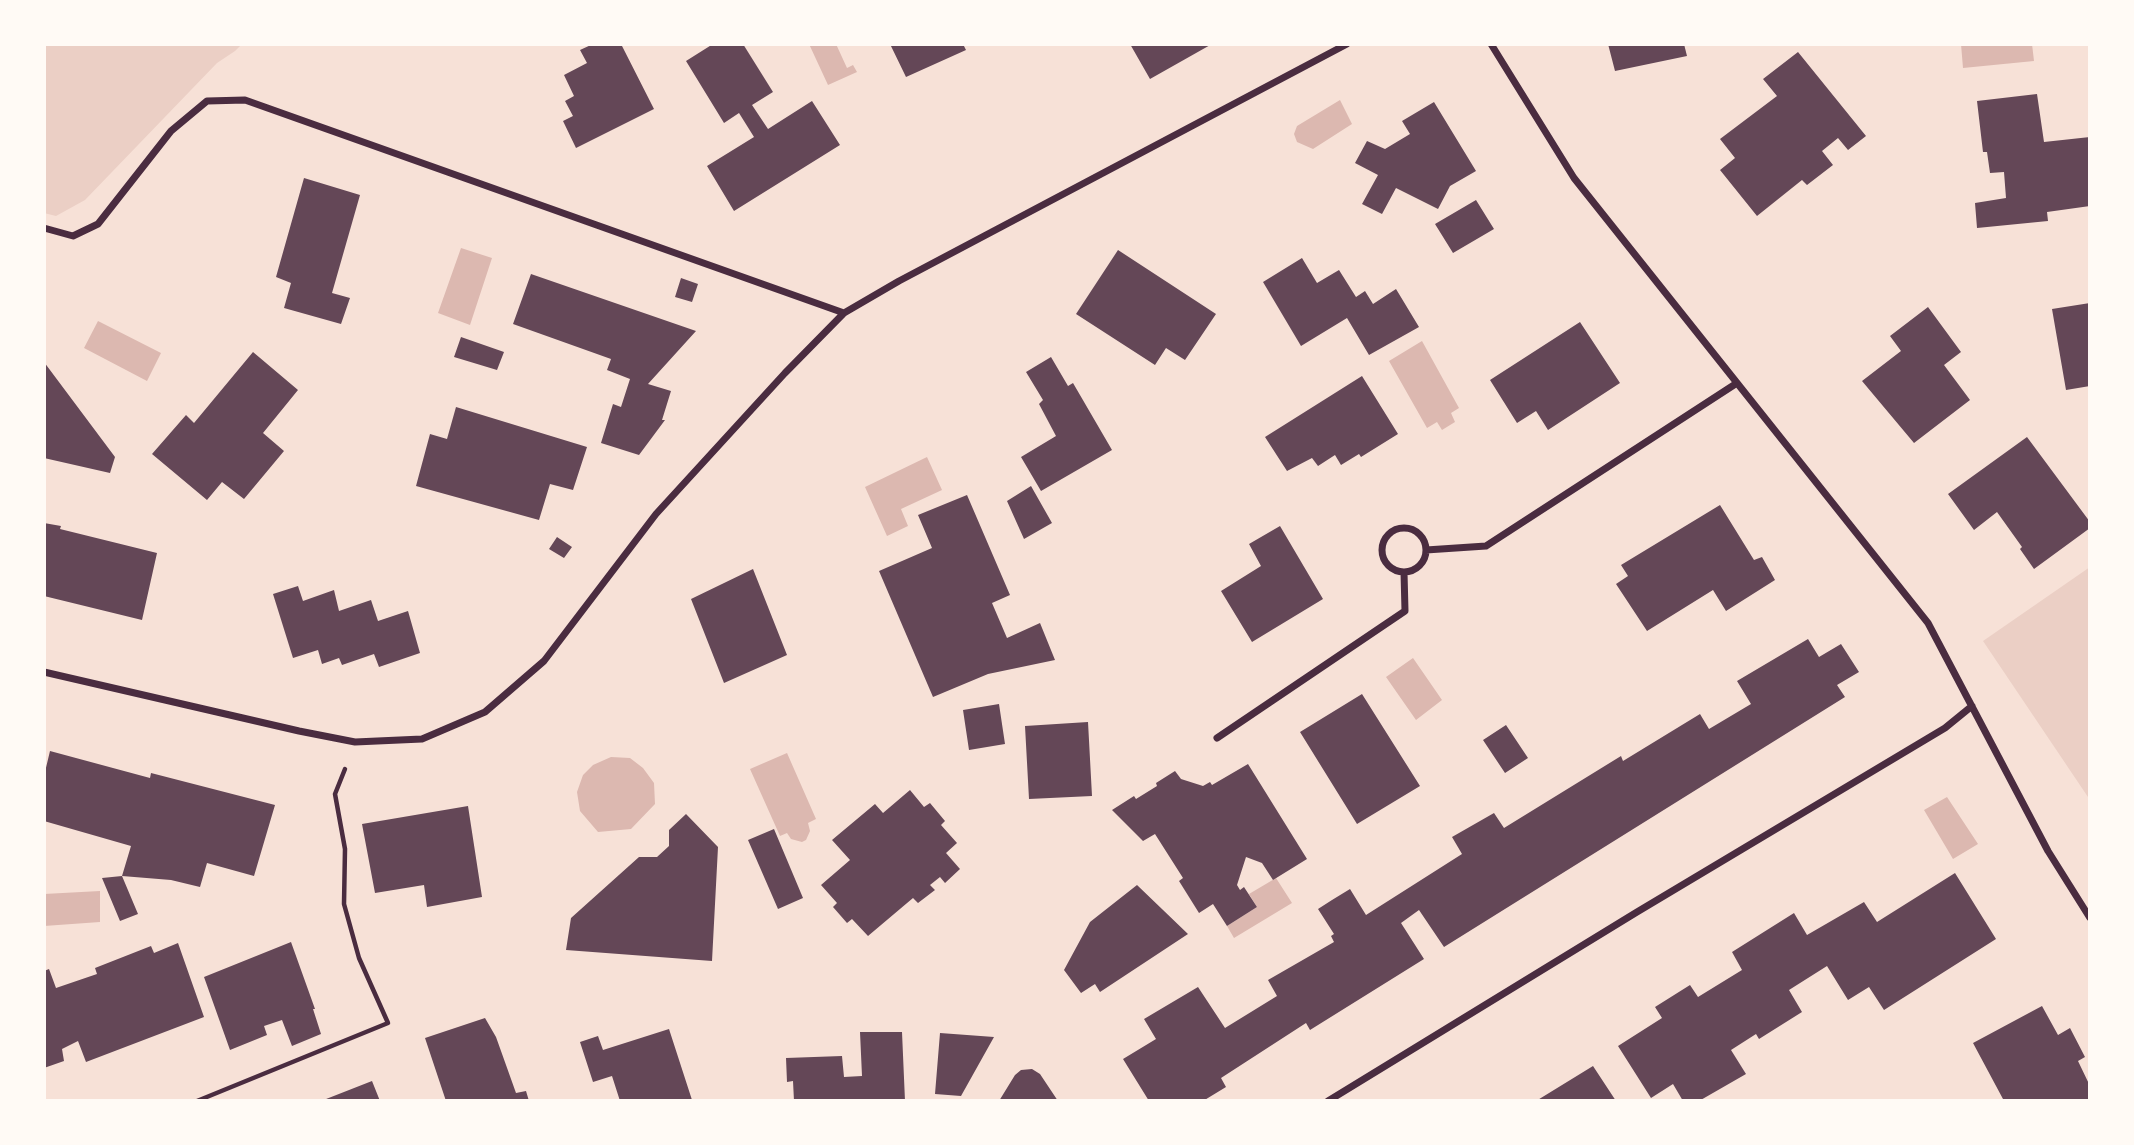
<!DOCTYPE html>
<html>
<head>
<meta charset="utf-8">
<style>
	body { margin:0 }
	#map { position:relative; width:2134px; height:1145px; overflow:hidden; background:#f7e1d7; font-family:"Archivo Narrow",sans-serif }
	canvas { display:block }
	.frame { position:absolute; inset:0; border:46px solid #fffaf5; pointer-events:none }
</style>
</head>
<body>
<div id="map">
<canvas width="2134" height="1145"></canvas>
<div class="frame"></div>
</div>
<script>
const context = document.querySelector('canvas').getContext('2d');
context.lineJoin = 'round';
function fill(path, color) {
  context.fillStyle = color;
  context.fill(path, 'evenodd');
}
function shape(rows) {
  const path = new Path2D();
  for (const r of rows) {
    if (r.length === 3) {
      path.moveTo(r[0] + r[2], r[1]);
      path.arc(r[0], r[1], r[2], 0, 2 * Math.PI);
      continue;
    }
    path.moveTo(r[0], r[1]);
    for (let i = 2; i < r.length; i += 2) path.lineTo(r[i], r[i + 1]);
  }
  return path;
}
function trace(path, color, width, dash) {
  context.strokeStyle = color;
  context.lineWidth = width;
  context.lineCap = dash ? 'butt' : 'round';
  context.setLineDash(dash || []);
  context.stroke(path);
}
fill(shape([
	[44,44,242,44,235,51,217,63,85,200,56,216,44,213],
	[2090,567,2090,800,1983,641]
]), '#ebcfc5');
fill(shape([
	[809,44,836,44,847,68,853,65,857,72,828,85],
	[1961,44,2032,44,2034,61,1963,68],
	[1340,100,1352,124,1313,149,1297,142,1294,134,1297,126],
	[461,248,492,258,470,325,438,313],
	[98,321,161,353,147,381,84,348],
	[1422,341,1459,408,1451,413,1455,422,1442,430,1437,422,1427,428,1389,361],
	[927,457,942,490,901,509,908,526,887,536,865,487],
	[1413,658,1442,700,1416,720,1386,677],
	[787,753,816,819,808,823,810,831,806,840,802,842,791,839,787,833,780,836,750,769],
	[611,757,630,758,643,768,654,783,655,804,631,829,598,832,580,811,577,792,583,775,593,765],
	[1947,797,1978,844,1953,859,1924,810],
	[1276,878,1292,903,1234,938,1227,926,1257,907,1249,894],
	[100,891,100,922,44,926,44,894]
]), '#dcb8b0');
fill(shape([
	[593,44,621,44,654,109,576,148,563,121,573,116,565,101,574,96,564,75,587,63,580,50],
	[713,44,743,44,773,92,752,105,768,129,812,101,840,145,734,211,707,166,754,137,739,113,724,123,686,61],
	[890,44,963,44,966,50,906,77],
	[1130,44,1212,44,1150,79],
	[1608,44,1684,44,1687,56,1615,71],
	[1798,52,1866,136,1848,150,1838,138,1822,151,1833,165,1807,185,1802,180,1757,216,1720,170,1735,158,1720,139,1777,96,1763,79],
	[2037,94,2044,142,2090,137,2090,206,2047,212,2048,221,1977,228,1975,203,2006,198,2004,172,1990,173,1987,152,1983,152,1977,101],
	[1434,102,1476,171,1450,186,1438,209,1396,188,1382,214,1362,204,1378,175,1355,163,1367,141,1385,149,1410,134,1402,121],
	[304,178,360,195,332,293,350,298,341,324,284,308,291,283,276,277],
	[1476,200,1494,229,1453,253,1435,224],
	[1118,250,1216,314,1185,360,1166,348,1155,365,1076,314],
	[1302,258,1317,283,1339,270,1356,297,1365,291,1373,304,1396,289,1419,327,1369,355,1347,318,1301,346,1263,282],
	[531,274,696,331,648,384,671,391,662,420,665,420,639,455,601,443,613,404,621,407,630,379,607,370,611,359,513,324],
	[681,278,698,284,692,302,675,297],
	[2090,303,2090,386,2066,390,2052,309],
	[1928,307,1961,352,1944,365,1970,400,1914,443,1862,381,1901,351,1890,336],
	[1580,322,1620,383,1548,430,1536,411,1517,423,1490,380],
	[461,337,504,352,497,370,454,357],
	[253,352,298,390,263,433,284,451,244,499,222,482,207,500,152,454,186,415,194,423],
	[1051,357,1068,386,1073,383,1112,450,1041,491,1021,457,1056,436,1039,404,1043,400,1026,372],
	[44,362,115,457,110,473,44,458],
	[1362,376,1398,434,1361,457,1359,454,1341,465,1335,455,1318,466,1312,458,1287,471,1265,437],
	[456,407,587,447,573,490,550,484,539,520,416,486,430,434,447,439],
	[2027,437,2090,522,2090,528,2034,569,2020,549,2022,547,1997,512,1974,530,1948,494],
	[1031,486,1052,523,1024,539,1007,501],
	[967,495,1010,595,992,603,1007,638,1040,623,1055,660,988,674,933,697,879,571,932,548,918,515],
	[1720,505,1754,560,1762,557,1775,580,1726,611,1713,590,1647,631,1616,584,1628,576,1621,565],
	[44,523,61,526,60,529,157,553,142,620,44,596],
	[1280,526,1323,599,1252,642,1221,591,1261,566,1249,544],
	[557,537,572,547,564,558,549,549],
	[753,569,787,655,724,683,691,599],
	[298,586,303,601,334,590,339,611,371,600,378,621,408,611,420,653,379,667,374,654,342,665,339,658,322,664,318,650,293,658,273,594],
	[1808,639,1819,657,1841,644,1859,672,1837,685,1845,697,1444,947,1419,910,1401,923,1424,959,1310,1030,1306,1023,1221,1078,1226,1087,1203,1101,1149,1101,1123,1059,1156,1039,1144,1019,1198,987,1225,1028,1277,996,1268,980,1334,942,1331,936,1334,934,1318,909,1332,900,1350,889,1366,915,1462,854,1452,837,1494,813,1504,828,1621,756,1623,761,1700,714,1709,729,1751,704,1737,681],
	[1362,694,1420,786,1357,824,1300,732],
	[999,704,1005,744,969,750,963,710],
	[1088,722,1092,796,1029,799,1025,726],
	[1506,725,1528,758,1505,773,1483,740],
	[50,751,150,778,151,773,275,805,254,876,207,863,200,887,171,880,122,876,131,846,44,821,44,776],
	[1248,764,1307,859,1273,880,1262,863,1246,857,1237,885,1240,890,1244,887,1257,907,1227,926,1213,904,1199,913,1179,881,1183,878,1155,834,1143,841,1112,810,1134,796,1136,799,1157,786,1156,783,1175,771,1181,779,1203,786,1210,782,1212,785],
	[910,790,924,807,930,803,945,821,941,825,957,843,946,853,960,869,945,883,940,877,930,885,935,890,918,903,913,898,868,936,852,919,847,923,833,907,837,903,821,885,850,860,832,840,875,804,883,813],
	[468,806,482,897,427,907,424,885,375,893,362,824],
	[686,814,718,847,712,961,566,950,571,918,639,857,657,857,669,846,669,830],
	[774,829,803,898,778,909,748,840],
	[1955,873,1996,939,1884,1010,1869,987,1848,1000,1827,966,1789,990,1802,1012,1759,1039,1756,1034,1731,1050,1746,1074,1699,1101,1683,1101,1673,1084,1651,1098,1618,1046,1662,1018,1655,1007,1690,985,1698,997,1742,970,1732,952,1794,913,1807,935,1864,902,1877,922],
	[122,876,138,914,120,921,102,878],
	[1137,885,1188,934,1100,992,1095,984,1081,993,1064,970,1090,922],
	[291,942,315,1009,313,1009,321,1034,292,1046,282,1020,264,1026,267,1035,230,1050,204,977],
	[178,943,204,1017,86,1062,78,1041,62,1049,64,1061,44,1068,44,971,49,969,56,988,97,974,95,968,151,946,154,953],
	[2042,1006,2058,1035,2070,1028,2085,1057,2078,1061,2090,1086,2090,1101,2003,1099,1973,1043],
	[485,1018,496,1037,516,1093,526,1091,529,1101,446,1101,425,1038],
	[669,1029,692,1100,620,1101,612,1076,593,1082,580,1042,598,1036,603,1050],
	[860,1032,902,1032,905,1101,794,1101,793,1081,787,1082,786,1058,842,1056,844,1077,862,1076],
	[940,1033,994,1037,961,1096,935,1094],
	[1593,1066,1616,1101,1536,1101],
	[1032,1069,1040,1074,1058,1101,999,1101,1015,1075,1021,1070],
	[372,1081,380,1101,321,1101]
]), '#644757');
trace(shape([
	[197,1101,388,1023,359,958,344,904,345,849,335,794,345,769]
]), '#4a2c40', 4.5);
trace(shape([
	[1491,44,1574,178,1928,623,2048,851,2090,918],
	[44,228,73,236,98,224,171,131,207,101,245,100,844,313],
	[1404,550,22],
	[1426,550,1486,546,1737,383],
	[44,672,299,731,355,742,422,739,485,712,544,661,656,514,785,373,844,313,899,281,1347,44],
	[1217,738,1405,611,1404,572],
	[1328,1101,1637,912,1945,728,1972,706]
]), '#4a2c40', 7);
</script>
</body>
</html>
